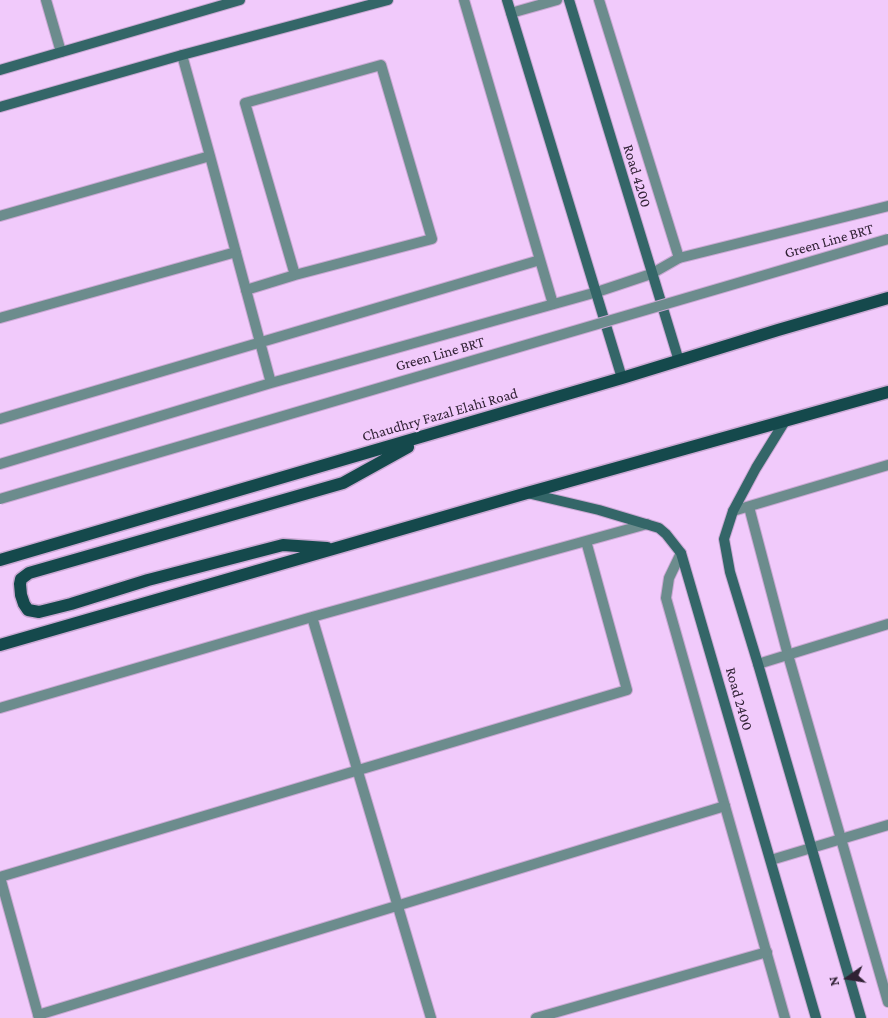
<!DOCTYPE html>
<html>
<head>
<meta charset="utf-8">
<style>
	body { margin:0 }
	#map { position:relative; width:888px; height:1018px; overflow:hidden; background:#f1cafb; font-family:"Crimson Pro",serif }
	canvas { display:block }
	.north { position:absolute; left:823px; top:953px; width:50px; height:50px; -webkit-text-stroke:4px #f1cafb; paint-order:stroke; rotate:257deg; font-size:14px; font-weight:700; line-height:20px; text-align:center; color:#302134 }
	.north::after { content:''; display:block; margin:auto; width:18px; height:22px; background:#302134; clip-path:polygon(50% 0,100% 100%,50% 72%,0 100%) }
</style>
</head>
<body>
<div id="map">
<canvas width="888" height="1018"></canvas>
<div class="north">N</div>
</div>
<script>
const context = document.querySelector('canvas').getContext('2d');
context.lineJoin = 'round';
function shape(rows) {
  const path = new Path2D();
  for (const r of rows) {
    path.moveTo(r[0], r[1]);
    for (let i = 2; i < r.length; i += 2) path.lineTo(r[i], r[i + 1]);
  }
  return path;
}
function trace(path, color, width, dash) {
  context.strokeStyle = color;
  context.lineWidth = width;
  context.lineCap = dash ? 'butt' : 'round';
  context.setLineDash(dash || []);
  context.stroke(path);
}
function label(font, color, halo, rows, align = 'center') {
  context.font = font + ' "Crimson Pro",serif';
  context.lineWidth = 4.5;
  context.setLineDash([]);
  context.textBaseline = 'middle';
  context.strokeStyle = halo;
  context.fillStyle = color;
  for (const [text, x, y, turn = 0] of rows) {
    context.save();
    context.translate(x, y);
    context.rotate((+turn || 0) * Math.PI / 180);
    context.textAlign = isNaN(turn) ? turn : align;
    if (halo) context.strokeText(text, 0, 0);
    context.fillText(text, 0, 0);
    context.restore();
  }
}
const lane = shape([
	[599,0,679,258],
	[246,290,295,275,432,239,381,65,245,103,295,275],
	[749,507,788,655,888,1002],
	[681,553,669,578,666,598,785,1018]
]);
const street = shape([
	[46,0,61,52],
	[464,0,553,304],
	[511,13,557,0],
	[182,55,210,156,271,383],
	[0,216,210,156],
	[0,318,236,252],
	[0,419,540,260],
	[0,464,271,383,597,292,651,274,679,258,888,206],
	[733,511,888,465],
	[312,617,431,1018],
	[758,664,888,624],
	[0,708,312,617,647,524],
	[771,860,888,825],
	[0,877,627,690,586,541],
	[0,877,39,1018],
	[38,1015,725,806],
	[536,1018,767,952]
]);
const secondary = shape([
	[507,0,622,378],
	[569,0,679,361],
	[0,70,240,0],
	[0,107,182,55,388,0],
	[785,421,756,468,733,511,724,539,730,572,758,664,861,1018],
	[527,493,599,510,659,528,666,534,681,553,816,1018]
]);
const primary = shape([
	[327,548,283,545,148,580,71,604,39,612,28,610,24,604,21,595,20,584,21,579,29,573,343,483,408,447],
	[0,560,622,378,778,330,888,298],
	[0,645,527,493,888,392]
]);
trace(lane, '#caa8d3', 12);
trace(street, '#caa8d3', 12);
trace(secondary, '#caa8d3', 12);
trace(primary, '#caa8d3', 15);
trace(lane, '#6c8c8d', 10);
trace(street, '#6c8c8d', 10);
trace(secondary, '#346668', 10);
trace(primary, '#15494c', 12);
const laneBridge = shape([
	[0,499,888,239]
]);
trace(laneBridge, '#caa8d3', 12, []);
trace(laneBridge, '#6c8c8d', 10);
label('15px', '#302134', '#f1cafb', [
	["Road 4200",637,176,73],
	["Green Line BRT",829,241,-16],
	["Green Line BRT",440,354,-16],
	["Chaudhry Fazal Elahi Road",440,415,-16],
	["Road 2400",739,699,74]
]);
</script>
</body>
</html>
